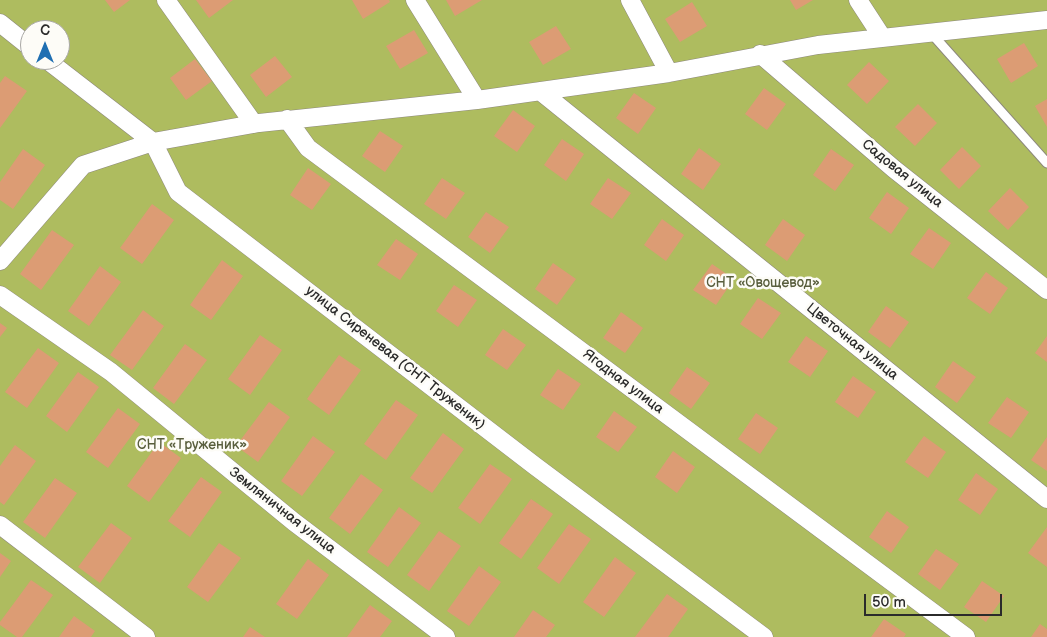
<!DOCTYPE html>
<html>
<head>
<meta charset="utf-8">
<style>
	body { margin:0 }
	#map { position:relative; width:1047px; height:637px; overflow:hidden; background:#efe7cc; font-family:"Balsamiq Sans",sans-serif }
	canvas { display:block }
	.north { position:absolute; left:20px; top:20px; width:50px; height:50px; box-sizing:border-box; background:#fdfcf7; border:1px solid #a9a8a5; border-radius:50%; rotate:0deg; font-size:14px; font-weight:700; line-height:20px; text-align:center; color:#2b2b2b }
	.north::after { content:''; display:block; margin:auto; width:18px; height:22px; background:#1f6fb2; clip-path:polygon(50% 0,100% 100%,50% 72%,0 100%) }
	.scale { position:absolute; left:864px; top:594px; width:138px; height:22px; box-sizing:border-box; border:2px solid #2b2b2b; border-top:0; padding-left:6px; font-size:15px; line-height:18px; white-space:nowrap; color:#2b2b2b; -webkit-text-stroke:4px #fdfcf7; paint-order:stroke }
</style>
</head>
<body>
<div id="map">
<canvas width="1047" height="637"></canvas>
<div class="north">С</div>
<div class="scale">50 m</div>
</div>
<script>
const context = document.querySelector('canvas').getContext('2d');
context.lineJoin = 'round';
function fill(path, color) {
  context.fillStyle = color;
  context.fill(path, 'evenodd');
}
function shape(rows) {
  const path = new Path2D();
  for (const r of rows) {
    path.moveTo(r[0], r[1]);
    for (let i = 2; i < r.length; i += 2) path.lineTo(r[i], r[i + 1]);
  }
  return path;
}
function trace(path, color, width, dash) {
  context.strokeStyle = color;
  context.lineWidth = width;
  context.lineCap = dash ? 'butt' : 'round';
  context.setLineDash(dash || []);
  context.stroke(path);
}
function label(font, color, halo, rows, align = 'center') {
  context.font = font + ' "Balsamiq Sans",sans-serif';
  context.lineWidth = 5;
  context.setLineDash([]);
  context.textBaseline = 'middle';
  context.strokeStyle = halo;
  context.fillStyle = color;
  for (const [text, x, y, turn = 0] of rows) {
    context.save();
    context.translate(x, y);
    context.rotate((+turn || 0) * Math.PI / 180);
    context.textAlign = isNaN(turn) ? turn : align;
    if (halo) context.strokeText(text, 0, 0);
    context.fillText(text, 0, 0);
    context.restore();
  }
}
fill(shape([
	[0,0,1047,0,1047,637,0,637],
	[30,30,60,30,60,60,30,60]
]), '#aebc5f');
fill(shape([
	[105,0,130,0,114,12],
	[196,0,233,0,209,18],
	[352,0,389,0,390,2,363,19],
	[446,0,482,0,455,16],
	[790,0,813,0,796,10],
	[692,2,707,26,680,42,665,19],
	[556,26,571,49,543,65,529,42],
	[414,30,428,53,400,69,386,46],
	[1024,43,1038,66,1011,83,997,59],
	[275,56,292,77,266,97,250,75],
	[195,59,212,81,186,100,170,78],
	[869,62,889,81,867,104,847,85],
	[5,76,27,91,0,128,0,83],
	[764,88,786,104,767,130,745,114],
	[634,93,656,108,638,134,616,118],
	[1047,99,1047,127,1035,106],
	[918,104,937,123,915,146,895,127],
	[513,110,535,126,517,152,494,136],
	[380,131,403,146,385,172,362,156],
	[562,139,584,154,566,181,544,165],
	[962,147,981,166,959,189,940,170],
	[699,148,721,164,703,190,681,174],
	[23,149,45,165,13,209,0,200,0,182],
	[831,149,854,165,835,191,813,175],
	[308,168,331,184,312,210,290,195],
	[442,178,465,193,446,219,424,204],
	[608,178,631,193,612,219,590,204],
	[1010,188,1029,207,1008,230,988,211],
	[887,192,909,208,891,234,869,218],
	[152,204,174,220,142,264,120,248],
	[486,212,509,227,490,253,468,237],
	[662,219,684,235,666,261,644,245],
	[783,219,805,235,787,261,765,245],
	[929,228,951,243,933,269,910,254],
	[52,230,74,245,41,290,20,274],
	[396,239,418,254,400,280,377,265],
	[222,260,243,276,211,320,190,305],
	[553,263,576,279,557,305,535,289],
	[712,264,734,279,716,305,693,290],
	[100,266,121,282,89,326,68,311],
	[986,272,1008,288,990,314,967,298],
	[454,285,477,300,458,327,436,311],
	[758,298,781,313,762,339,740,324],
	[886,306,909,322,890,348,868,332],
	[143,310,164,326,132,370,110,355],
	[621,312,643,328,625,353,603,338],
	[0,323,7,328,0,337],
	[503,329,526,345,507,370,485,355],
	[260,335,282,350,250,395,228,379],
	[806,336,828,351,810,377,788,362],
	[1047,336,1047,362,1035,353],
	[185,344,207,360,174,404,153,388],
	[38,348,59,363,27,408,5,392],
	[339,355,361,370,329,415,307,399],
	[953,361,976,377,957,403,935,387],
	[687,367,710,383,691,409,669,393],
	[558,369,581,384,563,410,540,395],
	[78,372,99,387,67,432,46,416],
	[853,376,876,392,858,418,835,402],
	[1007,397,1029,412,1011,438,988,423],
	[396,400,418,415,386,460,364,444],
	[269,402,290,417,258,462,236,446],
	[118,408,140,424,108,468,86,452],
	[614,411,637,427,618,452,596,437],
	[756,413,778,428,760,454,738,439],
	[443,433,464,449,432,493,410,478],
	[313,436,335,452,302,496,281,481],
	[924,436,946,452,928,478,905,462],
	[1047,437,1047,471,1031,460],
	[159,442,181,458,149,502,127,486],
	[15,445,36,461,4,505,0,502,0,466],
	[673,451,695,467,677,493,655,477],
	[490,464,512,479,480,524,458,508],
	[976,473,998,489,980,515,958,500],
	[361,474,383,490,350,534,329,518],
	[201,477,222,492,190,537,168,521],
	[55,478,77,493,45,538,23,522],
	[531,499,553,514,521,559,499,543],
	[399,507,421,523,388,567,367,552],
	[887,511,909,527,891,553,869,537],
	[111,523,132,538,100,583,78,567],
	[569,524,591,539,559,584,537,568],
	[1047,527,1047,567,1028,553],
	[439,531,461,546,429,591,407,575],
	[219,543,241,558,208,602,187,587],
	[936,549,959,564,940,590,918,574],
	[0,553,11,561,0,577],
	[615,557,636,573,604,617,583,602],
	[308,559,329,575,297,619,276,604],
	[479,566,501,582,469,626,447,611],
	[31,580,53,595,22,637,17,637,0,625,0,622],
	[982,581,1004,596,986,622,964,607],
	[667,594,688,609,668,637,635,637],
	[370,605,392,621,380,637,347,637],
	[533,610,555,625,546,637,514,637],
	[74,616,95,631,91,637,59,637],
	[884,619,906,634,904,637,871,637],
	[1040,624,1047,629,1047,637,1031,637],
	[250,627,265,637,243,637]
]), '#dc9c74');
const service = shape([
	[932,34,1047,163]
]);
const minor = shape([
	[166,0,254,124],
	[415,0,477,100],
	[630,0,669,73],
	[858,0,882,37],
	[0,23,30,47],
	[760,54,894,169,1047,290],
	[47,60,153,142,178,192,535,466,764,637],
	[540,91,1047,499],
	[287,119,308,148,966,637],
	[0,261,83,165,153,142,259,123,477,100,669,73,818,45,1047,20],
	[0,295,111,372,294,522,446,637],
	[0,525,146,637]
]);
trace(service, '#8d897c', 11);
trace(minor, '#8d897c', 19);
trace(service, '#fff', 9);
trace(minor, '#fff', 18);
label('14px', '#2b2b2b', '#fdfcf7', [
	["Садовая улица",902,174,39],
	["Цветочная улица",852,342,39],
	["улица Сиреневая (СНТ Труженик)",395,358,38],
	["Ягодная улица",623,382,37],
	["Земляничная улица",282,511,38]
]);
label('14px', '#595e3d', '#fdfcf7', [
	["СНТ «Овощевод»",763,283],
	["СНТ «Труженик»",192,445]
]);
</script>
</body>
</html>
